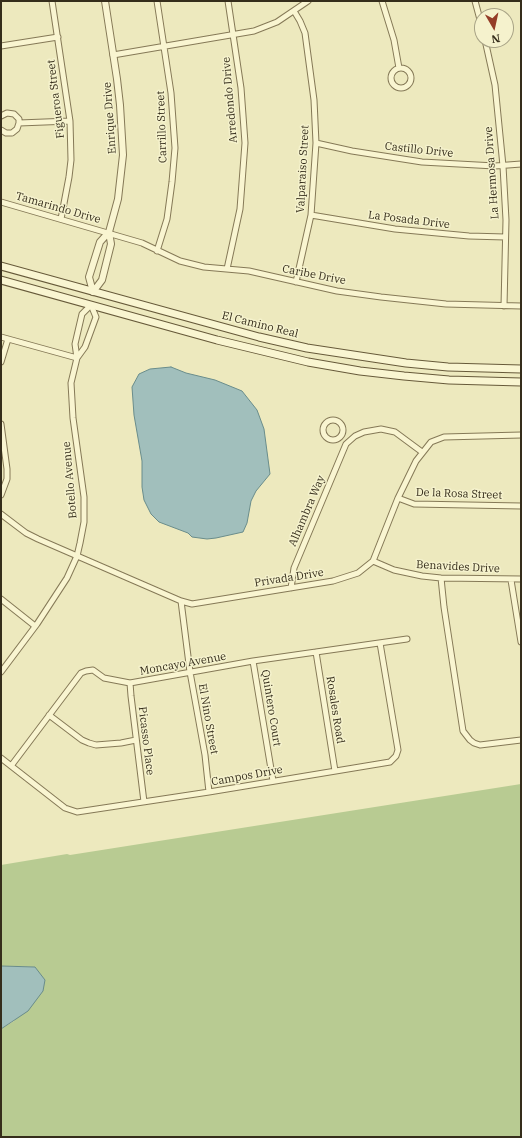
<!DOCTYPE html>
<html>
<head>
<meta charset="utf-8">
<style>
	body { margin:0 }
	#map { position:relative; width:522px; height:1138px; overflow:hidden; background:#ede9be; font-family:"IBM Plex Serif",serif }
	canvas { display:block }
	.frame { position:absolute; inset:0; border:2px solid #352d1b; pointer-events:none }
	.north { position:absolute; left:474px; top:8px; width:40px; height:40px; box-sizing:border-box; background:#f5f2cd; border:1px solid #a8a386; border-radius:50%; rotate:171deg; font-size:11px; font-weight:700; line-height:16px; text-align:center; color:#352d1b }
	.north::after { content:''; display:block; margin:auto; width:14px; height:18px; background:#943d27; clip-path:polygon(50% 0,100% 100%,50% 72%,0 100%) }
</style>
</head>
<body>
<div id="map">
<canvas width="522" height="1138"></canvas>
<div class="frame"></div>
<div class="north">N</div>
</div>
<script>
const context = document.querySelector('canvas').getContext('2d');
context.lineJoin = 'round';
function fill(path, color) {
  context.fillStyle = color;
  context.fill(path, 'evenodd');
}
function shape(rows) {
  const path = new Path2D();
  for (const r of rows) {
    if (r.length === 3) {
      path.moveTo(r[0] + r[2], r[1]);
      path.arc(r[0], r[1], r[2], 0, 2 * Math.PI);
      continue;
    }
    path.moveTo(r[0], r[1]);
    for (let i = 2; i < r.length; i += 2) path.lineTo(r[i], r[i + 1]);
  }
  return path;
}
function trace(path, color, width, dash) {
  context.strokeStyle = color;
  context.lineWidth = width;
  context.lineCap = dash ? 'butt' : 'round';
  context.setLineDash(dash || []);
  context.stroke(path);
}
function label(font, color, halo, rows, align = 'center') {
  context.font = font + ' "IBM Plex Serif",serif';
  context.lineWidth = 3;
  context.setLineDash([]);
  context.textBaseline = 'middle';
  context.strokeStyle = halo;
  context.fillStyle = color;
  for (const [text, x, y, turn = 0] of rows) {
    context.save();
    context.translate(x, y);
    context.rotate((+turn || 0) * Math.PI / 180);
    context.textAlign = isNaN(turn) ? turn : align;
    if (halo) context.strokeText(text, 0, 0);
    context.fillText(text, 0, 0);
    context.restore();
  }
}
fill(shape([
	[521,784,521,1137,1,1137,1,1029,14,1021,35,967,1,966,1,865,67,854,70,855]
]), '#b8cb92');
const water = shape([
	[171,367,186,373,215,380,242,391,257,410,264,429,270,474,256,491,251,501,247,523,243,532,216,538,207,539,192,537,188,533,159,522,151,514,144,500,142,487,142,461,134,415,132,387,139,374,150,369,171,367],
	[1,966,35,967,45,980,43,991,28,1011,1,1029,1,966]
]);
fill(water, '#a1bfbc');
trace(water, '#698c8b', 1);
const minor = shape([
	[52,1,70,121,71,160,69,177,61,219],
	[157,1,171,93,175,148,172,182,167,219,157,251],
	[382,1,394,40,399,68],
	[475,1,482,27],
	[294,11,300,21,305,33,314,100,316,143,311,215,296,282],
	[485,40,495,85,503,166,506,220,504,306],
	[1,46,58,37],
	[113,55,254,31,277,22,308,1],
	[401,78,10],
	[1,116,7,113,14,114,19,119,19,123,17,129,12,133,6,133,1,130],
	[19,123,70,121],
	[316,143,352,151,422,162,495,166,521,164],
	[1,202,142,243,180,261,204,267,249,271,337,291,381,297,446,304,521,306],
	[311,215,395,229,469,236,505,237],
	[227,269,240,209,245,143,241,88,228,1],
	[1,337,77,358],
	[1,362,8,339],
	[333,430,10],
	[1,424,7,469,7,479,1,495],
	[398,498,414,504,521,506],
	[1,514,26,533,38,539,181,601,192,604,333,581,358,573,373,561,398,498,416,461,431,442,444,437,521,435],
	[373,561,394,570,422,576,441,578,521,579],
	[441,578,444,607,463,731,470,740,474,743,480,745,521,740],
	[511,580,521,642],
	[291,588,294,568,346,444,355,436,364,432,381,429,395,432,422,452],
	[1,599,35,626],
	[181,601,190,672,205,755,209,792],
	[316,652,335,771],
	[253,661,273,781],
	[1,672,37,624,67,578,77,556,80,543,84,522,84,497,73,418,71,383,77,358,75,344,82,314,91,305,96,317,85,347,77,358],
	[130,683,131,696,144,802],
	[49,715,82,740,89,743,96,745,121,743,136,740],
	[1,758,65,808,77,812,209,792,390,762,396,756,398,750,380,643],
	[11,766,81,673,86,671,93,670,104,678,130,683,253,661,407,639]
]);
const tertiary = shape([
	[93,292,102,280,111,244,109,232,118,199,123,155,120,105,117,79,105,1],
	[93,292,89,277,100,242,109,232]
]);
const secondary = shape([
	[1,266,259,337,307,348,406,363,448,367,521,369],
	[1,280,217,340,308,362,360,371,404,376,449,380,521,382]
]);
trace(minor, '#857957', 7);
trace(tertiary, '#857957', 8);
trace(secondary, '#675a3a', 9);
trace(minor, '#f9f5d1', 5);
trace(tertiary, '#f9f5d1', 6);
trace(secondary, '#f9f5d1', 7);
label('11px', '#352d1b', '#f5f2cd', [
	["Figueroa Street",56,99,-97],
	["Arredondo Drive",230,100,-95],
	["Enrique Drive",110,118,-94],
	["Carrillo Street",162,127,-92],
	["Castillo Drive",419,150,6],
	["Valparaiso Street",303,169,-87],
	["La Hermosa Drive",492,173,-94],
	["Tamarindo Drive",58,208,16],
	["La Posada Drive",409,220,7],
	["Caribe Drive",314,275,11],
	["El Camino Real",260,325,14],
	["Botello Avenue",70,480,-95],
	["De la Rosa Street",459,494,2],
	["Alhambra Way",307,511,-67],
	["Benavides Drive",458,567,3],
	["Privada Drive",289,578,-9],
	["Moncayo Avenue",183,664,-10],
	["Quintero Court",271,708,81],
	["Rosales Road",335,710,81],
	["El Nino Street",208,719,80],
	["Picasso Place",146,741,83],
	["Campos Drive",247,776,-10]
]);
</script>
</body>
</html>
